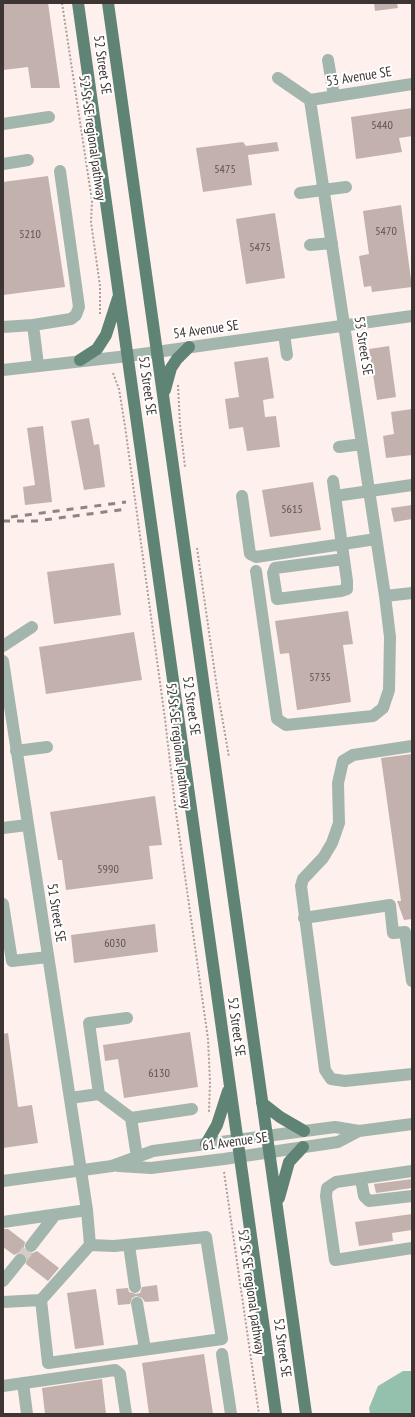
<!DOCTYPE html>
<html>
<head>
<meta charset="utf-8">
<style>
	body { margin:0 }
	#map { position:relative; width:415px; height:1417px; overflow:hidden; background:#fef0ec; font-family:"PT Sans Narrow",sans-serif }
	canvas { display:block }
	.frame { position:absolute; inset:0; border:4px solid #3c3533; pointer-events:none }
</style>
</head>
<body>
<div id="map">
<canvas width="415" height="1417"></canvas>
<div class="frame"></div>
</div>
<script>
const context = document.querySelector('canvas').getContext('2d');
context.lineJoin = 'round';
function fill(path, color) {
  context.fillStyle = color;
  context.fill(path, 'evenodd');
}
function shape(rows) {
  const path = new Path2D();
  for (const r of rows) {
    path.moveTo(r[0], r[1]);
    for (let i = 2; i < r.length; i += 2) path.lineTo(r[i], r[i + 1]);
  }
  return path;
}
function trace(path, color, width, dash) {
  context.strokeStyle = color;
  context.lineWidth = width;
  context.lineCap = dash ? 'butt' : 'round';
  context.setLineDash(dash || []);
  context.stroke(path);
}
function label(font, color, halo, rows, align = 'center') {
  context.font = font + ' "PT Sans Narrow",sans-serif';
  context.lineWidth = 4;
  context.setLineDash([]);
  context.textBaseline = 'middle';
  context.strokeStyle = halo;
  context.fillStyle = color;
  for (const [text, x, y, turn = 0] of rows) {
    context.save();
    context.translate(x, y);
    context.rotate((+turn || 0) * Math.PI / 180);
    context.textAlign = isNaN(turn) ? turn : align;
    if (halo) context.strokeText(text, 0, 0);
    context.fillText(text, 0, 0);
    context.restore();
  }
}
fill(shape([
	[403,1371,412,1371,412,1414,370,1414,369,1408,378,1386]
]), '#94c0ae');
fill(shape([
	[3,3,48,3,60,88,31,88,28,67,3,70],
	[374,3,397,3,398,8,375,11],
	[412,108,412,136,399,138,402,152,356,159,351,117],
	[243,142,246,146,277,142,279,151,248,155,252,185,203,192,196,148],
	[48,176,65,287,3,295,3,182],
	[401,205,412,287,372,292,371,286,364,287,359,256,369,254,363,211],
	[275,213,285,278,246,284,236,219],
	[389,346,396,397,377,400,369,349],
	[268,357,274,398,263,400,265,417,276,416,280,447,247,451,243,427,229,429,225,399,239,397,234,362],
	[412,409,412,455,386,458,383,436,394,434,391,412],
	[89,418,94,445,99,444,105,487,84,490,71,421],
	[43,426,52,502,25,505,23,487,35,485,27,428],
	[313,482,321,530,270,537,262,490],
	[412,505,412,519,394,522,391,508],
	[114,563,121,615,54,624,47,572],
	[348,611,353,644,343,645,351,702,297,710,289,653,280,654,275,621],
	[134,632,142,680,46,694,39,647],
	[412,754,412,919,404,920,397,901,401,901,381,758],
	[155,796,162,845,149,846,153,879,66,890,62,860,58,860,50,812],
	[155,924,158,952,74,963,71,935],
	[190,1032,198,1087,124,1098,118,1059,105,1061,103,1045],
	[8,1033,18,1107,32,1105,38,1143,3,1148,3,1034],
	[412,1179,412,1188,376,1193,374,1184],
	[412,1214,412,1230,392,1233,393,1241,359,1246,355,1222],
	[3,1229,8,1229,25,1242,24,1248,27,1252,33,1253,37,1251,59,1268,48,1281,26,1264,27,1258,24,1254,18,1253,14,1255,3,1247],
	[157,1285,159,1301,145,1302,142,1298,136,1296,132,1298,130,1304,118,1305,116,1289,128,1288,129,1292,136,1294,140,1293,142,1287],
	[96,1289,104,1345,75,1349,67,1293],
	[204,1354,213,1414,149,1414,142,1363],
	[102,1379,106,1414,45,1414,42,1388]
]), '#c2b1ad');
trace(shape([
	[20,1260,31,1246]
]), '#d7cbc7', 12, [12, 6]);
trace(shape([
	[62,3,92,201,91,222,100,286,100,315],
	[113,373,119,389,125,426,165,719,175,805,208,1039,210,1082,209,1112],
	[178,385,180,425,185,467],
	[197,548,217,688,229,757],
	[224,1172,259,1414]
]), '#aa9f9c', 2, [2, 2]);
trace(shape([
	[328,60,334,96],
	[278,78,310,100],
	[310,100,412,84],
	[3,124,49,117],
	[3,164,28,160],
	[300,193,346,187],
	[310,245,332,243],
	[3,327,33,325],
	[284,334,287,355],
	[38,365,33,325,71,319,76,315,79,307,60,171],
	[3,370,128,356,412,316],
	[339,447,362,444],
	[333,481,347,581,347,589,341,591,277,599,273,573,275,568,344,559],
	[242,496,250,554,256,557,376,539],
	[335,496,412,485],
	[256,571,277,719,286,725,373,716,383,708,389,690,390,637,385,596,310,100],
	[385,596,412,593],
	[3,646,32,627],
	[3,661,87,1210,90,1245,114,1246,206,1237,222,1339,48,1363,41,1300,3,1302],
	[412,746,353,755,343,761,338,783,339,823,332,843,323,858,303,879,301,886,325,1070,331,1079,345,1081,412,1074],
	[16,751,47,747],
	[3,828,27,825],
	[3,904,12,961,48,957],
	[304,918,390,905,393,933,405,932,412,981],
	[99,1094,89,1023,127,1018],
	[70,1098,99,1094,131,1118,137,1157],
	[131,1118,192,1109],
	[118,1166,151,1168,224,1159,338,1142,359,1131],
	[412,1171,336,1182,327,1188,326,1196,335,1260,412,1248],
	[361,1179,364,1196,369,1201,412,1196],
	[3,1181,112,1166,153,1151,206,1144,335,1127,359,1131,412,1124],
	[3,1222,87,1210],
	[129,1245,135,1287],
	[31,1246,55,1215],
	[3,1281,20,1260],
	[41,1300,90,1245],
	[137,1303,145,1349],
	[222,1354,231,1414],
	[23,1383,27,1414],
	[3,1386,115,1370,120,1374,126,1414]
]), '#a3b6ae', 12);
trace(shape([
	[78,3,276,1414],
	[108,3,306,1414],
	[80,360,97,349,106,335,118,298],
	[165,390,171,368,177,359,189,347],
	[262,1103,280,1117,304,1131],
	[206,1144,217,1125,228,1091],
	[279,1198,289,1162,303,1147]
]), '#5f8374', 12);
trace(shape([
	[11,517,126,502],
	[3,521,36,521,127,509]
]), '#8e8481', 3, [7, 7]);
label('12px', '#5e5452', null, [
	["5440",382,126],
	["5475",225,170],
	["5470",386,232],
	["5210",30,235],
	["5475",260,248],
	["5615",292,510],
	["5735",320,678],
	["5990",108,870],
	["6030",115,944],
	["6130",159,1074]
]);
label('14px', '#3c3533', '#fff', [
	["52 Street SE",102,65,82],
	["53 Avenue SE",359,77,-9],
	["52 St SE regional pathway",92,138,82],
	["54 Avenue SE",206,330,-8],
	["53 Street SE",363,346,81],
	["52 Street SE",147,386,82],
	["52 Street SE",191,706,82],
	["52 St SE regional pathway",178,746,83],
	["51 Street SE",56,913,81],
	["52 Street SE",236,1027,82],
	["61 Avenue SE",235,1142,-8],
	["52 St SE regional pathway",251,1292,82],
	["52 Street SE",282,1348,82]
]);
</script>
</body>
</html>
